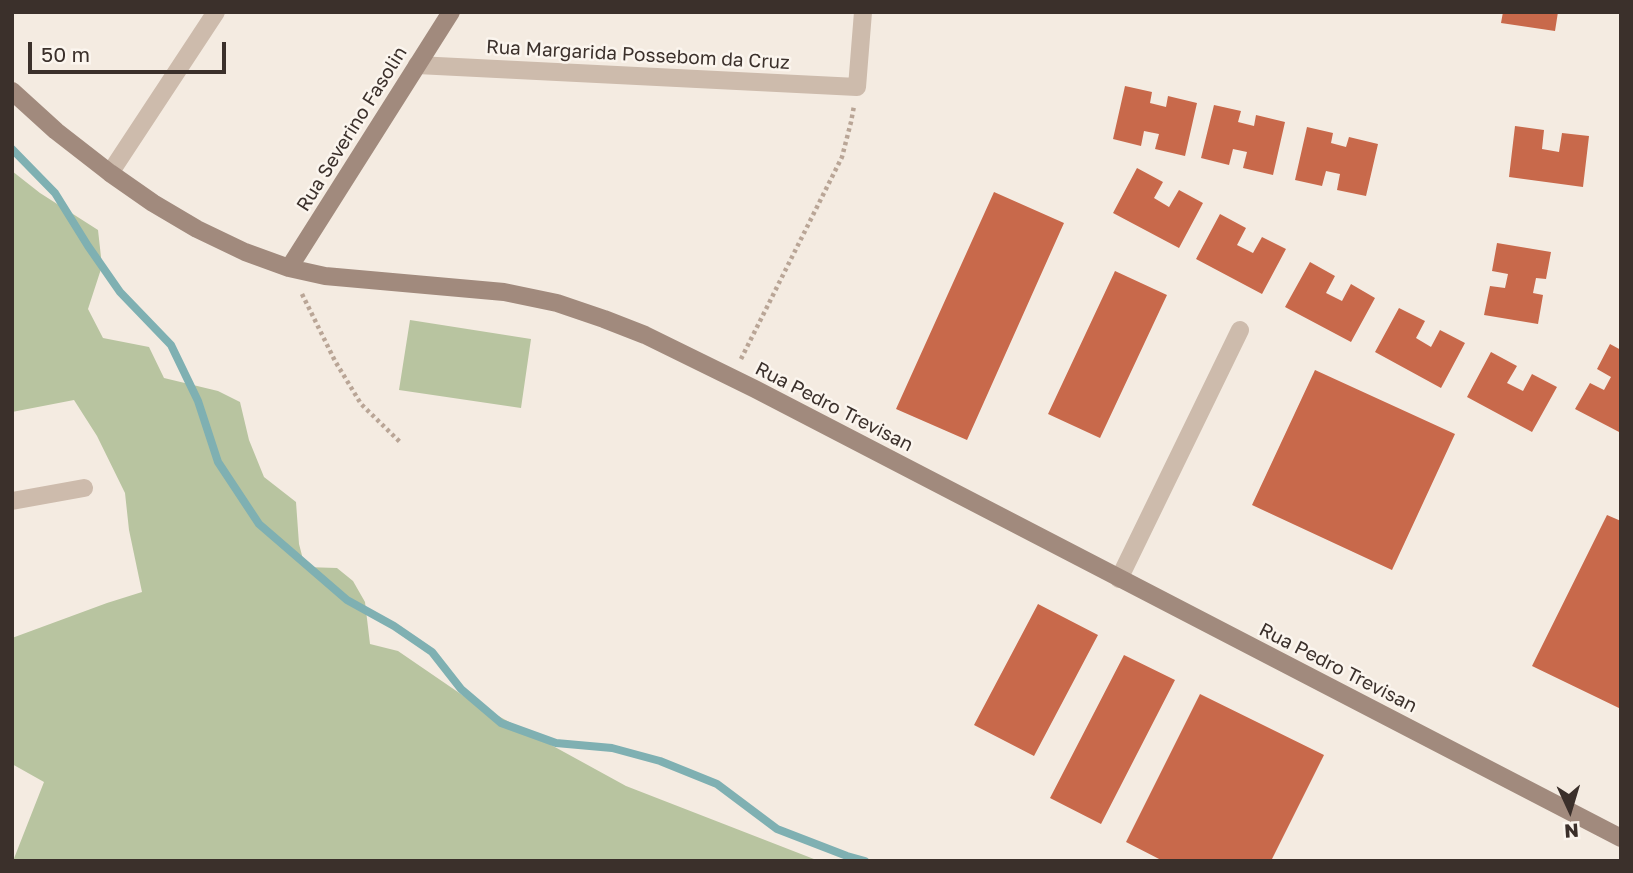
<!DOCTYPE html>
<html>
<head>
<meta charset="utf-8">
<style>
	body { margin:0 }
	#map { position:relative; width:1633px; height:873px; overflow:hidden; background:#f4ebe1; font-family:"Golos Text",sans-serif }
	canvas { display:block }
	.frame { position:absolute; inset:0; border:14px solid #3b302b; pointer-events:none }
	.north { position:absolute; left:1535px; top:775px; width:70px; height:70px; -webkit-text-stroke:5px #fbf5ee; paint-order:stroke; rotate:176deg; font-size:19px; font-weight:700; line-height:28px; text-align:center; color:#3b302b }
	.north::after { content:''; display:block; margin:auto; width:24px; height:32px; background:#3b302b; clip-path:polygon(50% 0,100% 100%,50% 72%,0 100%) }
	.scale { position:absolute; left:28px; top:42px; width:198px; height:32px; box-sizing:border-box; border:4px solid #3b302b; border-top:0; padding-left:9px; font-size:21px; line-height:24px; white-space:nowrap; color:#3b302b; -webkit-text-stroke:5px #fbf5ee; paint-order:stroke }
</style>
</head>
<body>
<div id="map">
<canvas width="1633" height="873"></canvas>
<div class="frame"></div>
<div class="north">N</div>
<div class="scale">50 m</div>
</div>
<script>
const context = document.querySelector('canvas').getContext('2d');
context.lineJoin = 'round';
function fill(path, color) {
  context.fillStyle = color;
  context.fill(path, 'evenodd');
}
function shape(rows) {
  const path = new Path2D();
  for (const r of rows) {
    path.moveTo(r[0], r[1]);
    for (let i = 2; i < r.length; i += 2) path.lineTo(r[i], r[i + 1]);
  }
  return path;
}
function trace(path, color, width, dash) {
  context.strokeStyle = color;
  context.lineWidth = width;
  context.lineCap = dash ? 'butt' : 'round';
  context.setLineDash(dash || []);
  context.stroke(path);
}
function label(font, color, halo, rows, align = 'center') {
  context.font = font + ' "Golos Text",sans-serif';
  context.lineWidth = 5;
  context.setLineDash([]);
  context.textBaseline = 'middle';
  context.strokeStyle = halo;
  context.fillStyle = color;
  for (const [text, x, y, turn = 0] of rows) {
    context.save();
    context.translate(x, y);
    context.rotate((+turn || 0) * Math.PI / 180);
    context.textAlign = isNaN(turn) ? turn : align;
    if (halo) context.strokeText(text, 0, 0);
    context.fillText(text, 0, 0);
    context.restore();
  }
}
fill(shape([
	[12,171,40,193,98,230,102,266,88,309,103,338,149,347,164,378,218,391,240,402,249,440,264,477,296,502,299,544,305,567,337,568,353,581,365,602,370,644,398,651,471,701,626,786,819,861,13,861,44,782,12,764,12,638,107,603,142,592,129,530,125,493,97,436,74,400,12,412],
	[410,320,531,339,521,408,399,390]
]), '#b8c4a0');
trace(shape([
	[12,149,55,193,88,246,120,292,171,345,198,401,218,462,259,524,347,600,394,626,432,652,461,689,501,723,556,743,612,748,660,761,717,784,777,829,847,856,865,861]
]), '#7fb0b2', 8);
fill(shape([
	[1503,12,1558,12,1555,31,1501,23],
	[1125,86,1152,92,1150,103,1166,107,1168,96,1197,103,1185,156,1155,149,1159,134,1144,131,1141,146,1113,139],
	[1214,105,1241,111,1238,122,1254,126,1256,115,1285,122,1273,175,1243,168,1247,152,1233,149,1229,165,1201,158],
	[1515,126,1544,130,1542,149,1559,152,1562,133,1589,136,1583,187,1509,177],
	[1307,127,1333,133,1331,143,1346,147,1349,137,1378,144,1366,196,1337,190,1340,174,1326,171,1322,186,1295,180],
	[1137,168,1163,182,1154,198,1169,207,1179,190,1203,203,1179,248,1113,213],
	[994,192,1064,223,967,440,896,409],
	[1220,214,1246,228,1237,245,1253,253,1262,237,1286,249,1262,294,1196,259],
	[1497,243,1551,252,1546,279,1536,278,1533,293,1543,295,1538,324,1484,315,1490,286,1505,288,1508,274,1492,271],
	[1310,262,1335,276,1326,293,1342,301,1351,284,1375,298,1351,342,1285,307],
	[1115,271,1167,295,1100,438,1048,414],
	[1399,308,1425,321,1416,338,1431,347,1440,330,1465,343,1441,388,1375,352],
	[1610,344,1621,350,1621,433,1575,409,1590,383,1604,390,1611,377,1597,369],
	[1491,352,1517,366,1507,383,1523,391,1532,374,1557,387,1532,432,1467,397],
	[1315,370,1455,434,1392,570,1252,505],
	[1607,515,1621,521,1621,709,1532,666],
	[1038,604,1098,635,1034,756,974,725],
	[1124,655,1175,680,1101,824,1050,798],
	[1200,694,1324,755,1271,861,1163,861,1126,842]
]), '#c8694b');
trace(shape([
	[302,294,335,361,361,404,401,443],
	[741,359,842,157,851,122,854,106]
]), '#b9a596', 4.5, [3.5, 3.5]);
trace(shape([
	[417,65,857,87,863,12],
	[110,173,216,12],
	[12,501,84,488],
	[1119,579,1240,330]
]), '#cdbbac', 18);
trace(shape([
	[12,91,56,131,110,173,153,203,197,229,245,252,289,268,325,276,504,292,557,303,604,319,645,335,755,389,1621,838],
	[289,268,451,12]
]), '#a18a7d', 18);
label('19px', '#3b302b', '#fbf5ee', [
	["Rua Margarida Possebom da Cruz",638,55,3],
	["Rua Severino Fasolin",352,129,-58],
	["Rua Pedro Trevisan",834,407,27],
	["Rua Pedro Trevisan",1338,668,27]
]);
</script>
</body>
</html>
